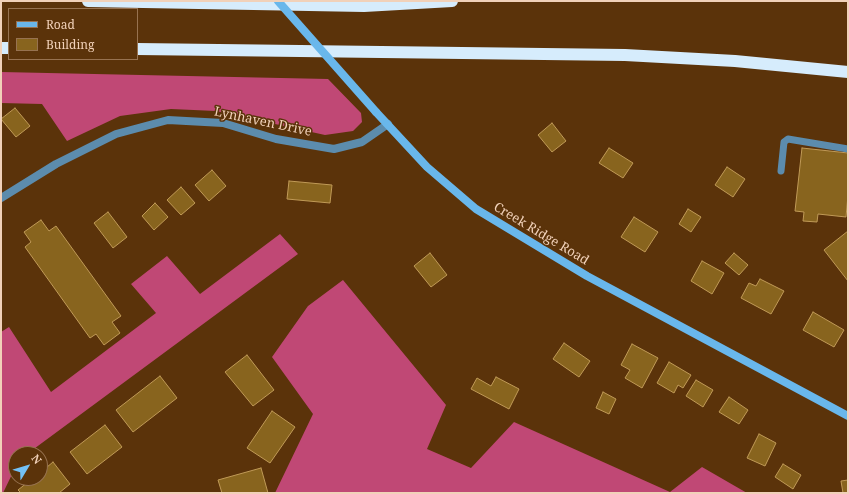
<!DOCTYPE html>
<html>
<head>
<meta charset="utf-8">
<style>
	body { margin:0 }
	#map { position:relative; width:849px; height:494px; overflow:hidden; background:#5b330a; font-family:"Noto Serif",serif }
	canvas { display:block }
	.frame { position:absolute; inset:0; border:2px solid #f1d1b9; pointer-events:none }
	.legend { position:absolute; left:8px; top:8px; width:130px; height:52px; box-sizing:border-box; background:#5b330a; border:1px solid #977250; margin:0; padding:5px 7px; list-style:none; font-size:12px; color:#f1d1b9 }
	.legend li { display:flex; align-items:center; gap:8px; height:20px }
	.legend b { width:20px; border:1px solid #977250 }
	.north { position:absolute; left:8px; top:446px; width:40px; height:40px; box-sizing:border-box; background:#5b330a; border:1px solid #977250; border-radius:50%; rotate:52deg; font-size:11px; font-weight:700; line-height:16px; text-align:center; color:#f1d1b9 }
	.north::after { content:''; display:block; margin:auto; width:14px; height:18px; background:#73c1f6; clip-path:polygon(50% 0,100% 100%,50% 72%,0 100%) }
</style>
</head>
<body>
<div id="map">
<canvas width="849" height="494"></canvas>
<div class="frame"></div>
<ul class="legend">
<li><b style="height:5px;background:#69b7eb"></b>Road</li>
<li><b style="height:11px;background:#88641e"></b>Building</li>
</ul>
<div class="north">N</div>
</div>
<script>
const context = document.querySelector('canvas').getContext('2d');
context.lineJoin = 'round';
function fill(path, color) {
  context.fillStyle = color;
  context.fill(path, 'evenodd');
}
function shape(rows) {
  const path = new Path2D();
  for (const r of rows) {
    path.moveTo(r[0], r[1]);
    for (let i = 2; i < r.length; i += 2) path.lineTo(r[i], r[i + 1]);
  }
  return path;
}
function trace(path, color, width, dash) {
  context.strokeStyle = color;
  context.lineWidth = width;
  context.lineCap = dash ? 'butt' : 'round';
  context.setLineDash(dash || []);
  context.stroke(path);
}
function label(font, color, halo, rows, align = 'center') {
  context.font = font + ' "Noto Serif",serif';
  context.lineWidth = 3;
  context.setLineDash([]);
  context.textBaseline = 'middle';
  context.strokeStyle = halo;
  context.fillStyle = color;
  for (const [text, x, y, turn = 0] of rows) {
    context.save();
    context.translate(x, y);
    context.rotate((+turn || 0) * Math.PI / 180);
    context.textAlign = isNaN(turn) ? turn : align;
    if (halo) context.strokeText(text, 0, 0);
    context.fillText(text, 0, 0);
    context.restore();
  }
}
fill(shape([
	[1,72,328,79,361,113,362,122,353,131,325,135,216,111,171,109,120,116,67,141,42,104,1,103],
	[280,234,298,254,27,454,16,454,16,466,3,493,1,493,1,332,9,327,51,392,156,313,131,284,167,256,200,294],
	[343,280,446,405,427,449,471,468,514,422,670,492,702,467,747,493,275,493,313,414,272,357,308,306]
]), '#c04875');
const building = shape([
	[15,108,30,126,16,137,1,119,15,108],
	[552,123,566,141,552,152,538,135,552,123],
	[609,148,633,163,623,178,599,163,609,148],
	[802,148,848,153,848,195,846,217,818,214,817,222,803,221,804,212,795,211,802,148],
	[727,167,745,179,733,197,715,185,727,167],
	[212,170,226,186,209,201,195,185,212,170],
	[289,181,332,185,330,203,287,199,289,181],
	[181,187,195,203,181,215,167,200,181,187],
	[155,203,168,217,154,230,142,216,155,203],
	[688,209,701,217,691,232,679,224,688,209],
	[108,212,127,237,113,248,94,223,108,212],
	[634,217,658,232,645,252,621,237,634,217],
	[41,220,49,231,56,226,121,316,112,322,120,333,104,345,96,334,90,338,25,247,31,242,24,232,41,220],
	[848,231,848,281,824,250,848,231],
	[430,253,447,275,431,287,414,266,430,253],
	[734,253,748,265,739,275,725,263,734,253],
	[702,261,724,273,712,294,691,281,702,261],
	[760,279,784,291,771,314,741,298,749,283,756,286,760,279],
	[813,312,844,330,834,347,803,330,813,312],
	[564,343,590,361,579,377,553,359,564,343],
	[632,344,658,358,642,388,625,378,630,370,621,365,632,344],
	[247,355,274,390,253,406,225,372,247,355],
	[669,362,691,375,683,388,678,385,674,393,657,383,669,362],
	[160,376,177,398,133,432,116,410,160,376],
	[496,377,519,389,509,409,471,389,477,378,491,386,496,377],
	[696,380,713,390,703,407,686,396,696,380],
	[603,392,616,399,609,414,596,408,603,392],
	[729,397,748,410,739,424,719,412,729,397],
	[272,411,295,427,270,463,247,448,272,411],
	[105,425,122,447,87,474,70,452,105,425],
	[759,434,776,443,765,466,747,458,759,434],
	[53,462,70,484,59,493,21,493,18,490,33,478,40,478,40,473,53,462],
	[783,464,801,475,793,489,775,477,783,464],
	[261,468,268,493,222,493,218,480,261,468],
	[848,480,848,493,843,493,841,481,848,480]
]);
fill(building, '#88641e');
trace(building, '#c09a57', 1);
trace(shape([
	[781,171,784,142,788,139,848,149]
]), '#5c8cad', 7);
trace(shape([
	[1,198,56,164,116,134,168,120,223,123,276,139,334,149,362,142,388,124]
]), '#5c8cad', 8);
trace(shape([
	[376,112,427,167,476,209,587,276,848,416]
]), '#69b7eb', 8);
trace(shape([
	[88,1,364,6,452,1],
	[1,48,9,48],
	[137,49,625,55,735,61,848,72]
]), '#d6ecfc', 12);
trace(shape([
	[278,1,376,112]
]), '#69b7eb', 8);
label('13px', '#f1d1b9', '#5b330a', [
	["Lynhaven Drive",263,122,12],
	["Creek Ridge Road",541,234,31]
]);
</script>
</body>
</html>
